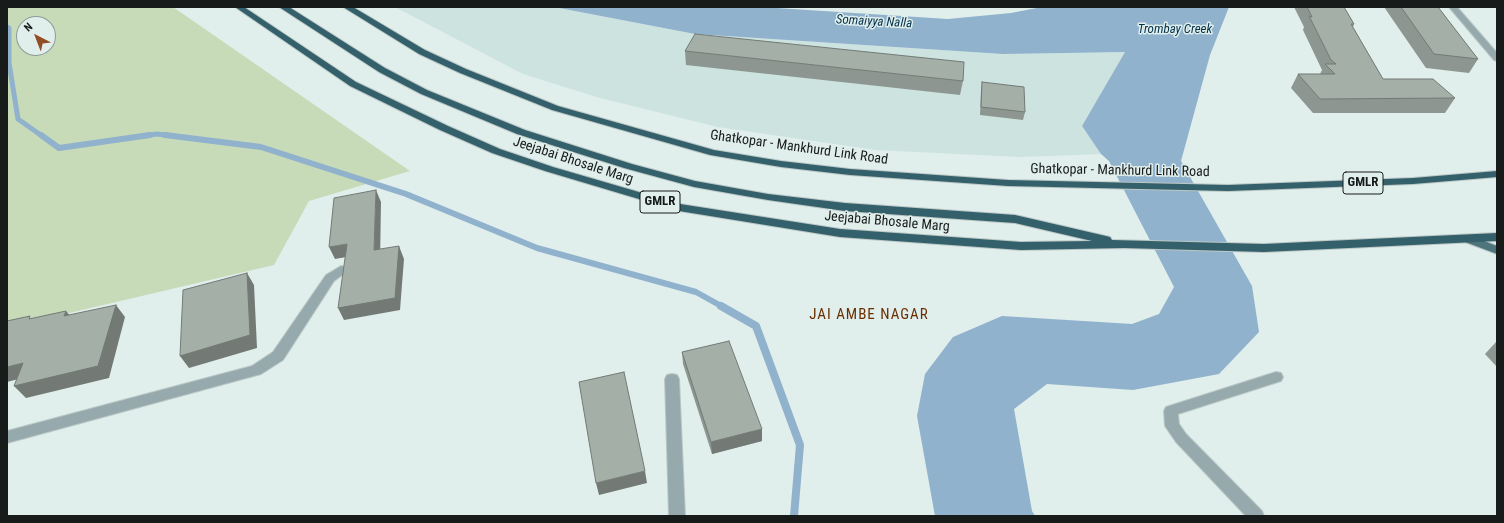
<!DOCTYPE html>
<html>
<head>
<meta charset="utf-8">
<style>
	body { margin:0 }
	#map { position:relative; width:1504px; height:523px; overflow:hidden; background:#e0eeec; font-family:"Roboto Condensed",sans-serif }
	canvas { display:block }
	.frame { position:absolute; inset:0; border:8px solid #171c1b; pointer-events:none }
	.north { position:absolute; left:16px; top:16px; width:40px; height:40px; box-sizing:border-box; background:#e0eeec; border:1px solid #909a98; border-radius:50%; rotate:318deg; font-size:11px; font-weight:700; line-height:16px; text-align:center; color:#171c1b }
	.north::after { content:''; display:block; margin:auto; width:14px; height:18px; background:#934d24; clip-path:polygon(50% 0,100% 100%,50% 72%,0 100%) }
</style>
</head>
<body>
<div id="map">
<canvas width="1504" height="523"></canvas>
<div class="frame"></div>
<div class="north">N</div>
</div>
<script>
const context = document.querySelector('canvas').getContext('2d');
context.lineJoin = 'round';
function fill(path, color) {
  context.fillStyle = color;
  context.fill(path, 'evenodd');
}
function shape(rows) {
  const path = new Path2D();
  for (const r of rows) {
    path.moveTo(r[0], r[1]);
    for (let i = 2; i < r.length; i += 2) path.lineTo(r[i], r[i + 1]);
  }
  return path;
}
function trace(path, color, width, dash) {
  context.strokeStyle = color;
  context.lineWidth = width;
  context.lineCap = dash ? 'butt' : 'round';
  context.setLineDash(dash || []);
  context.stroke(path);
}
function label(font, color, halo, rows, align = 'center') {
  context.font = font + ' "Roboto Condensed",sans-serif';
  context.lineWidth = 3;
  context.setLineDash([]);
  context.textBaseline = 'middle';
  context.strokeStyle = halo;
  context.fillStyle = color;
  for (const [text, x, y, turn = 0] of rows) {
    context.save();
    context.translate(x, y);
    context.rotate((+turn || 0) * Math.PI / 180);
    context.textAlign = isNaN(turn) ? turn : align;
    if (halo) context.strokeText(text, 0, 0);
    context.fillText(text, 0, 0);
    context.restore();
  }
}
fill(shape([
	[395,7,554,7,695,34,1003,54,1125,52,1082,126,1101,154,1020,157,876,150,718,127,600,98,523,74]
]), '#cce3e0');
fill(shape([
	[7,7,173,7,410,171,309,201,274,265,18,325,7,353],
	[24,24,48,24,48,48,24,48]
]), '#c8dbb8');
fill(shape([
	[554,7,761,7,948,19,1011,13,1042,7,1229,7,1210,55,1181,161,1252,286,1259,332,1219,374,1133,390,1047,384,1014,409,1032,511,1035,516,935,516,917,416,925,374,953,337,1002,316,1132,324,1159,314,1174,287,1109,161,1101,154,1082,126,1125,52,1003,54,695,34]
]), '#90b2cc');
trace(shape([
	[7,27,9,28,9,63,18,119,42,136],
	[143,136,157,134,173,136]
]), '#90b2cc', 5);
trace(shape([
	[41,135,59,148,150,135],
	[165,135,261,147,406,194,537,248,696,292,723,307]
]), '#90b2cc', 6);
trace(shape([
	[721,306,756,326,800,445,794,516]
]), '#90b2cc', 8);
const minor = shape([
	[1449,7,1457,7,1497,53,1497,61,1494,60,1449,7],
	[341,266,345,267,347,270,345,273,334,281,283,360,261,374,7,443,7,431,252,366,273,352,326,275,341,266],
	[1276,372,1281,373,1283,377,1281,381,1178,414,1179,424,1186,434,1262,511,1264,516,1246,516,1176,442,1165,426,1164,411,1166,407,1276,372],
	[672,374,677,375,679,379,685,516,669,516,665,379,667,375,672,374]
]);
const major = shape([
	[1469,235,1497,246,1497,254,1465,242,1463,239,1465,236,1469,235]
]);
const highway = shape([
	[235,7,244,7,356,82,448,126,500,149,553,167,680,204,840,229,1021,242,1092,241,1015,223,845,211,768,200,694,187,624,168,517,134,421,94,379,72,279,7,289,7,385,68,427,90,525,130,632,164,695,181,768,194,845,203,1015,215,1106,236,1110,237,1112,240,1264,244,1497,233,1497,241,1264,252,1124,248,1021,250,840,237,679,211,545,171,492,153,440,130,350,86,235,7],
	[343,7,353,7,425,50,466,69,558,106,714,150,781,161,850,169,1008,180,1228,185,1413,178,1497,171,1497,177,1413,184,1228,191,1008,186,850,175,781,167,710,155,552,110,460,73,419,54,343,7]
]);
trace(minor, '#bcc8c6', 2);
trace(major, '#bcc8c6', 2);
trace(highway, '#bcc8c6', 2);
fill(minor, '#96aaae');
fill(major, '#4e747c');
fill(highway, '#33606a');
fill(shape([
	[1294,7,1344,7,1354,24,1353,27,1383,79,1455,98,1445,113,1313,113,1291,88,1298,74,1320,74,1322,70,1303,30,1304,27],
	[1384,7,1438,7,1478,59,1469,73,1426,68],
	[685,51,963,81,960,95,686,65],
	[982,82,1025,112,1023,120,980,115,981,90],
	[1496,342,1497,342,1497,367,1485,354],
	[682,352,762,441,712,454,683,364]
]), '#8d9690');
fill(shape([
	[376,190,381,202,380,263,374,250],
	[347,244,352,256,335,259,329,247],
	[399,246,404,259,400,310,344,320,338,308],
	[247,273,254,285,257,348,189,368,180,356],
	[116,305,125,317,109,378,26,398,14,386],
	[66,311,76,323,64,316],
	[23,363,34,375,7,382,7,367],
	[762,429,762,441,712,454,711,442],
	[645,471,647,483,599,495,596,483]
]), '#737a76');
const building = shape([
	[1307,7,1344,7,1354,24,1351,24,1383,79,1433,79,1455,98,1320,99,1298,74,1335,74,1325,64,1336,64,1331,60,1309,16,1312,17,1307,7],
	[1401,7,1438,7,1478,59,1434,54,1401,7],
	[695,34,964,62,963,81,685,51,695,34],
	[982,82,1024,87,1025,112,981,107,982,82],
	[376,190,374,250,399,246,395,298,338,308,347,244,329,247,334,198,376,190],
	[247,273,250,335,180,356,183,290,247,273],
	[116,305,98,366,14,386,23,363,7,367,7,321,30,316,29,319,66,311,64,316,116,305],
	[729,341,762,429,711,442,682,352,729,341],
	[624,372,645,471,596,483,579,382,624,372]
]);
fill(building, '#a4afa8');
trace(building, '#737a76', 1);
label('italic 13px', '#03314b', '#e0eeec', [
	["Somaiyya Nalla",874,22,3],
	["Trombay Creek",1175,30]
]);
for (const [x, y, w] of [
	[1363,183,40],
	[660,202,40]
]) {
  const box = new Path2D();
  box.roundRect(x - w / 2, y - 11, w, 22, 3);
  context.fillStyle = '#e0eeec';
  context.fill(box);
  trace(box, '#171c1b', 1);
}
label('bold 13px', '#171c1b', null, [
	["GMLR",1363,183],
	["GMLR",660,202]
]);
label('14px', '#171c1b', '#e0eeec', [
	["Ghatkopar - Mankhurd Link Road",799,148,8],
	["Jeejabai Bhosale Marg",573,161,18],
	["Ghatkopar - Mankhurd Link Road",1120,171,1],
	["Jeejabai Bhosale Marg",887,222,5]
]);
context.letterSpacing = '1px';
label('15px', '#6a2e02', '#e0eeec', [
	["JAI AMBE NAGAR",869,315]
]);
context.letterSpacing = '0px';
</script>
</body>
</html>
